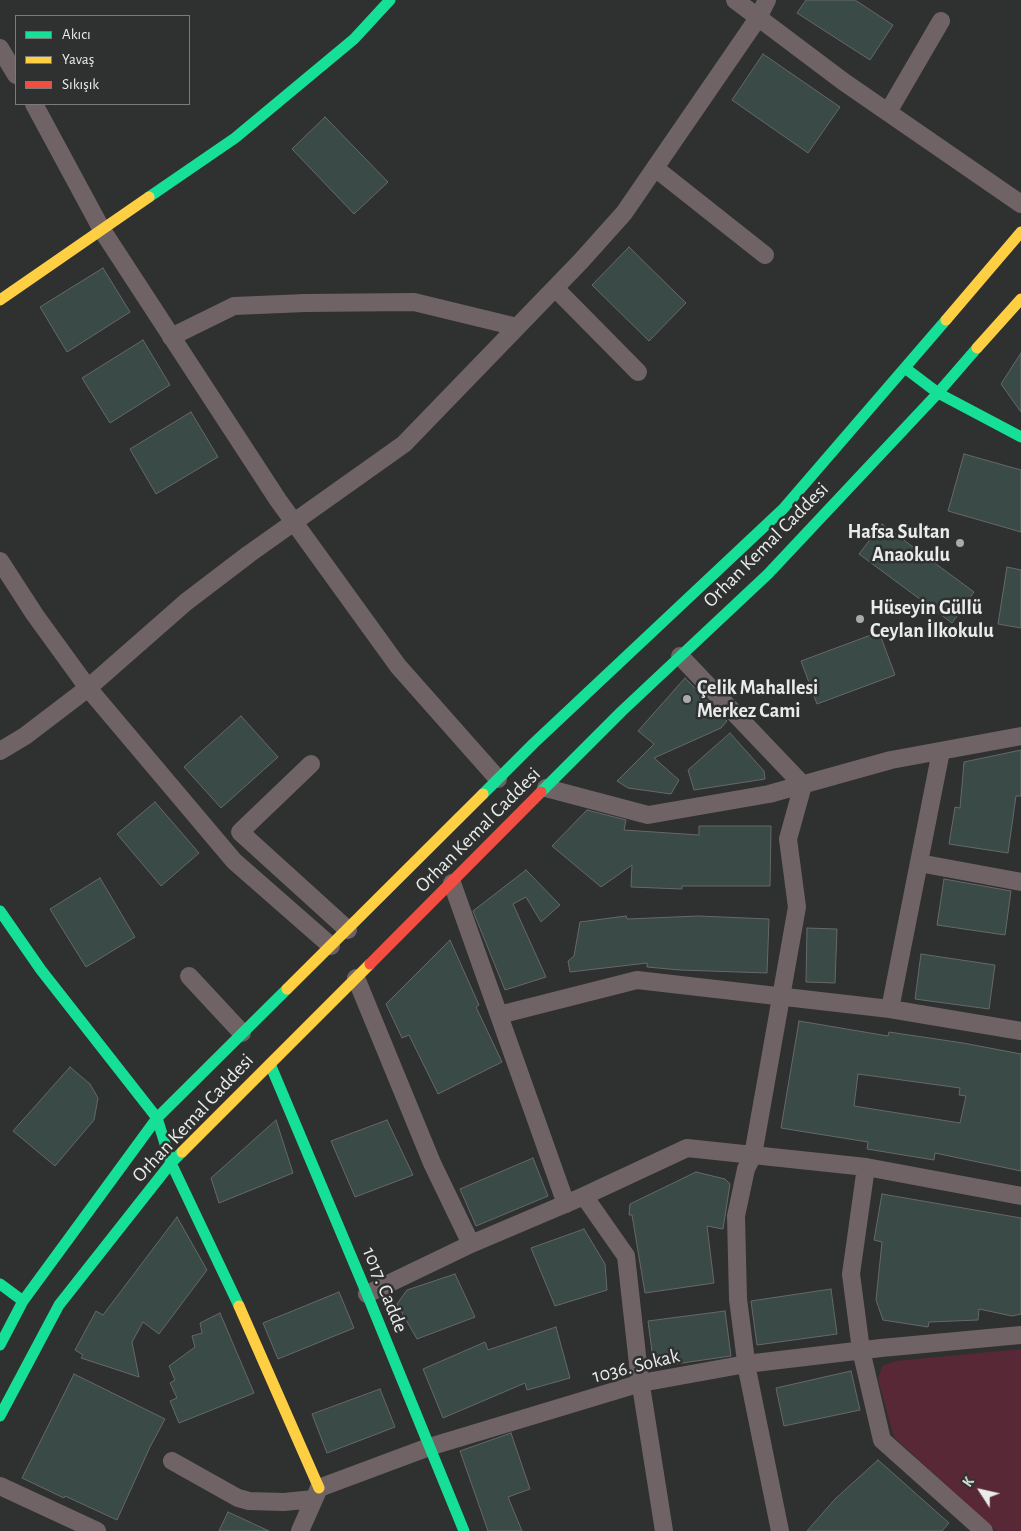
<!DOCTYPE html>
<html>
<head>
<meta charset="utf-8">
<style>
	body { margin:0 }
	#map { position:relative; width:1021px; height:1531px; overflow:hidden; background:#2f3030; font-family:"Alegreya Sans",sans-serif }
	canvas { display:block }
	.legend { position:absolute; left:15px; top:15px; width:175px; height:90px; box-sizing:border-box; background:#2e3130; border:1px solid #797c7b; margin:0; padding:6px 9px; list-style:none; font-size:15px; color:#eaeceb }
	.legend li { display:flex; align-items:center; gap:10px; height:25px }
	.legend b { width:25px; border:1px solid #797c7b }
	.north { position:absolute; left:956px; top:1466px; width:50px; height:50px; -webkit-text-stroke:4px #2e3130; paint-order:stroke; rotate:305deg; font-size:14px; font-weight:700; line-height:20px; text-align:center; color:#eaeceb }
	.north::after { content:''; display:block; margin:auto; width:18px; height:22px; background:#eaeceb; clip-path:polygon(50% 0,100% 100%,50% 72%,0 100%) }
</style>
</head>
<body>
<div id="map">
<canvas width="1021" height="1531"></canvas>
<ul class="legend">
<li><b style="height:6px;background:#16e098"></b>Akıcı</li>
<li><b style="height:6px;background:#ffcf43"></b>Yavaş</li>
<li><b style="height:6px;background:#f24e42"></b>Sıkışık</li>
</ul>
<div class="north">K</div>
</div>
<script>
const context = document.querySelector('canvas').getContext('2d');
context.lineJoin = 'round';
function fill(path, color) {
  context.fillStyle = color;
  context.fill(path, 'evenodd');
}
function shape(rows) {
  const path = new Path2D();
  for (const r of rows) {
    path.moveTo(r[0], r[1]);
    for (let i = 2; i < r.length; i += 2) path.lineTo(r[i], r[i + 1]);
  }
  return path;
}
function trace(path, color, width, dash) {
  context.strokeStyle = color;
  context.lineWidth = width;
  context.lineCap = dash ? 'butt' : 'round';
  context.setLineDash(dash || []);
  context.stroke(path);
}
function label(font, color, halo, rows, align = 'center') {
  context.font = font + ' "Alegreya Sans",sans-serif';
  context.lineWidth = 5;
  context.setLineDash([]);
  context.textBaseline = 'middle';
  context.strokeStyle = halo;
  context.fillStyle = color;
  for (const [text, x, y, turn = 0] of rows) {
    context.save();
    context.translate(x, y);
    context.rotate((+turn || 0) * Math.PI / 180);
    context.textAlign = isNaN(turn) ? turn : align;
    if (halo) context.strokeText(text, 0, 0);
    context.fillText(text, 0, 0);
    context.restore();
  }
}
fill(shape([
	[1021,1349,1021,1531,996,1531,894,1437,878,1379,882,1366,896,1361]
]), '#592836');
const building = shape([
	[806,0,855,0,893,25,870,60,797,13,806,0],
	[763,54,840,107,808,153,732,100,763,54],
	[325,117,388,182,354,214,292,149,325,117],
	[629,247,686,303,649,341,592,285,629,247],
	[103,268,130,312,67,352,40,307,103,268],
	[143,340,170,385,110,423,82,378,143,340],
	[1021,353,1021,412,1001,384,1021,353],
	[191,412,218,457,156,494,130,449,191,412],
	[964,454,1021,470,1021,532,948,511,964,454],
	[882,524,974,592,952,623,859,554,882,524],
	[1007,567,1021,570,1021,628,998,624,1007,567],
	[879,632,895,675,817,704,801,661,879,632],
	[685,678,727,721,721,728,654,758,679,780,671,794,628,788,617,781,654,744,638,731,685,678],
	[241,716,278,757,221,808,184,767,241,716],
	[730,733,764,771,765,779,694,790,688,770,730,733],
	[1021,750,1021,796,1016,796,1008,853,949,844,955,807,960,808,964,762,1021,750],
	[155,802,199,853,161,886,117,834,155,802],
	[587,810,626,820,624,830,699,835,699,826,771,826,770,886,682,886,682,889,631,887,632,865,601,887,552,846,587,810],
	[526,870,560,905,541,922,526,897,513,904,546,977,505,990,473,911,526,870],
	[100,878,135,937,86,967,50,909,100,878],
	[944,879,1011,891,1005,935,937,925,944,879],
	[626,916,627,919,698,916,769,919,767,973,680,970,647,967,647,963,570,972,568,961,574,956,580,922,626,916],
	[807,928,837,929,835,983,806,982,807,928],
	[450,940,479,1005,476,1007,502,1062,438,1094,409,1035,402,1038,386,1004,450,940],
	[921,954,995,965,989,1009,915,999,921,954],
	[799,1021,888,1036,889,1032,963,1043,1021,1054,1021,1171,935,1153,934,1160,867,1149,868,1142,781,1128,799,1021],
	[858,1074,960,1088,959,1095,966,1096,960,1123,854,1106,858,1074],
	[70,1067,90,1084,98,1098,94,1120,55,1166,13,1131,70,1067],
	[276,1120,293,1173,219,1203,211,1178,276,1120],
	[387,1120,413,1175,355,1197,331,1141,387,1120],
	[533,1158,548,1196,476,1226,460,1189,533,1158],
	[696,1172,725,1179,730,1184,723,1229,707,1226,714,1283,645,1293,632,1215,629,1215,630,1204,696,1172],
	[882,1194,1021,1218,1021,1314,1012,1316,979,1309,978,1320,929,1322,928,1327,883,1320,876,1300,882,1242,874,1240,882,1194],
	[177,1217,207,1270,159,1334,143,1322,132,1342,139,1377,81,1358,83,1355,75,1350,96,1311,103,1315,177,1217],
	[584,1229,605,1264,607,1290,555,1306,531,1248,584,1229],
	[455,1274,475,1317,417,1339,397,1304,407,1290,455,1274],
	[831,1289,837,1334,757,1345,751,1301,831,1289],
	[339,1292,354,1328,278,1359,263,1323,339,1292],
	[725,1311,731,1356,654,1367,648,1321,725,1311],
	[220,1313,254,1393,179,1423,170,1401,177,1398,170,1383,175,1380,169,1366,195,1347,192,1336,202,1333,200,1323,220,1313],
	[556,1327,570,1378,527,1390,525,1383,443,1418,423,1369,485,1342,488,1350,556,1327],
	[851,1371,860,1410,784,1426,776,1388,851,1371],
	[74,1374,165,1419,150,1447,117,1520,65,1496,64,1498,22,1478,74,1374],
	[380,1389,395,1427,327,1453,312,1414,380,1389],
	[511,1433,530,1489,508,1497,522,1531,488,1531,460,1451,511,1433],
	[878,1460,949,1523,942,1531,807,1531,835,1499,878,1460],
	[228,1512,269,1531,219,1531,228,1512]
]);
fill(building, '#3a4a47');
trace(building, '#676868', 1);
trace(shape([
	[735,0,844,82,1021,204],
	[0,48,16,75],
	[34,104,102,230,278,500,398,666,498,779],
	[888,112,941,21],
	[655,168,765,255],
	[555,288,638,372],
	[171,337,234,306,305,303,414,302,517,327],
	[0,561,35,615,88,688,234,861,331,946],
	[680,656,803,785,788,839,797,907,753,1155,746,1169,736,1216,738,1299,747,1369,780,1531],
	[0,751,25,736,88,688,186,602,249,554,404,444,581,261,624,213,758,18,767,0],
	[311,764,240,832,348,930],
	[546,788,648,815,769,794,891,760,1021,736],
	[919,863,1021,882],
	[452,883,566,1204],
	[189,976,242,1033],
	[356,978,432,1163,471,1244],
	[890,1009,941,751],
	[499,1015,637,980,890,1009,1021,1031],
	[866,1167,851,1274,861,1350,882,1440,984,1531],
	[584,1196,626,1256,639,1373,664,1531],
	[367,1294,471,1244,584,1196,687,1148,866,1167,1021,1196],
	[172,1461,238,1498,249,1501,284,1502,314,1499],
	[0,1486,97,1531],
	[300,1531,319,1488,429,1447,641,1383,746,1364,881,1348,1021,1335]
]), '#706366', 18);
trace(shape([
	[149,197,235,138,354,39,390,0],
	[905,368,938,393,1021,437],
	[541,792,622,711,768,574,938,393,977,348],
	[483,794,534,743,783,509,946,320],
	[0,911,41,970,157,1118,171,1163,239,1306],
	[270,1064,367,1294,464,1531],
	[0,1284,23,1301],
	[0,1345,23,1301,157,1118,287,989],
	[0,1416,59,1305,171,1163,182,1152]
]), '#16e098', 11);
trace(shape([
	[0,300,149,197],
	[946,320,1021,232],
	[977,348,1021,299],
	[287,989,483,794],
	[182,1152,370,964],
	[239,1306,319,1488]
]), '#ffcf43', 11);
trace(shape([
	[370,964,541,792]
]), '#f24e42', 11);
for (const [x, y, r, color] of [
	[960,543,5,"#a9aaaa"],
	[860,619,5,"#a9aaaa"],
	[687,699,5,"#a9aaaa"]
]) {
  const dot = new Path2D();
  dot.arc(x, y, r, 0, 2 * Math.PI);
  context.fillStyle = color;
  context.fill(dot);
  trace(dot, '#2e3130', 2);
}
label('bold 20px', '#eaeceb', '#2e3130', [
	["Hafsa Sultan",950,532,"right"],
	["Anaokulu",950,555,"right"],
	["Hüseyin Güllü",870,608],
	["Ceylan İlkokulu",870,631],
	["Çelik Mahallesi",697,688],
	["Merkez Cami",697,711]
], 'left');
label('20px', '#eaeceb', '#2e3130', [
	["Orhan Kemal Caddesi",766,545,-45],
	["Orhan Kemal Caddesi",478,830,-45],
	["Orhan Kemal Caddesi",193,1118,-47],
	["1017. Cadde",385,1290,68],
	["1036. Sokak",636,1366,-14]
]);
</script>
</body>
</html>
